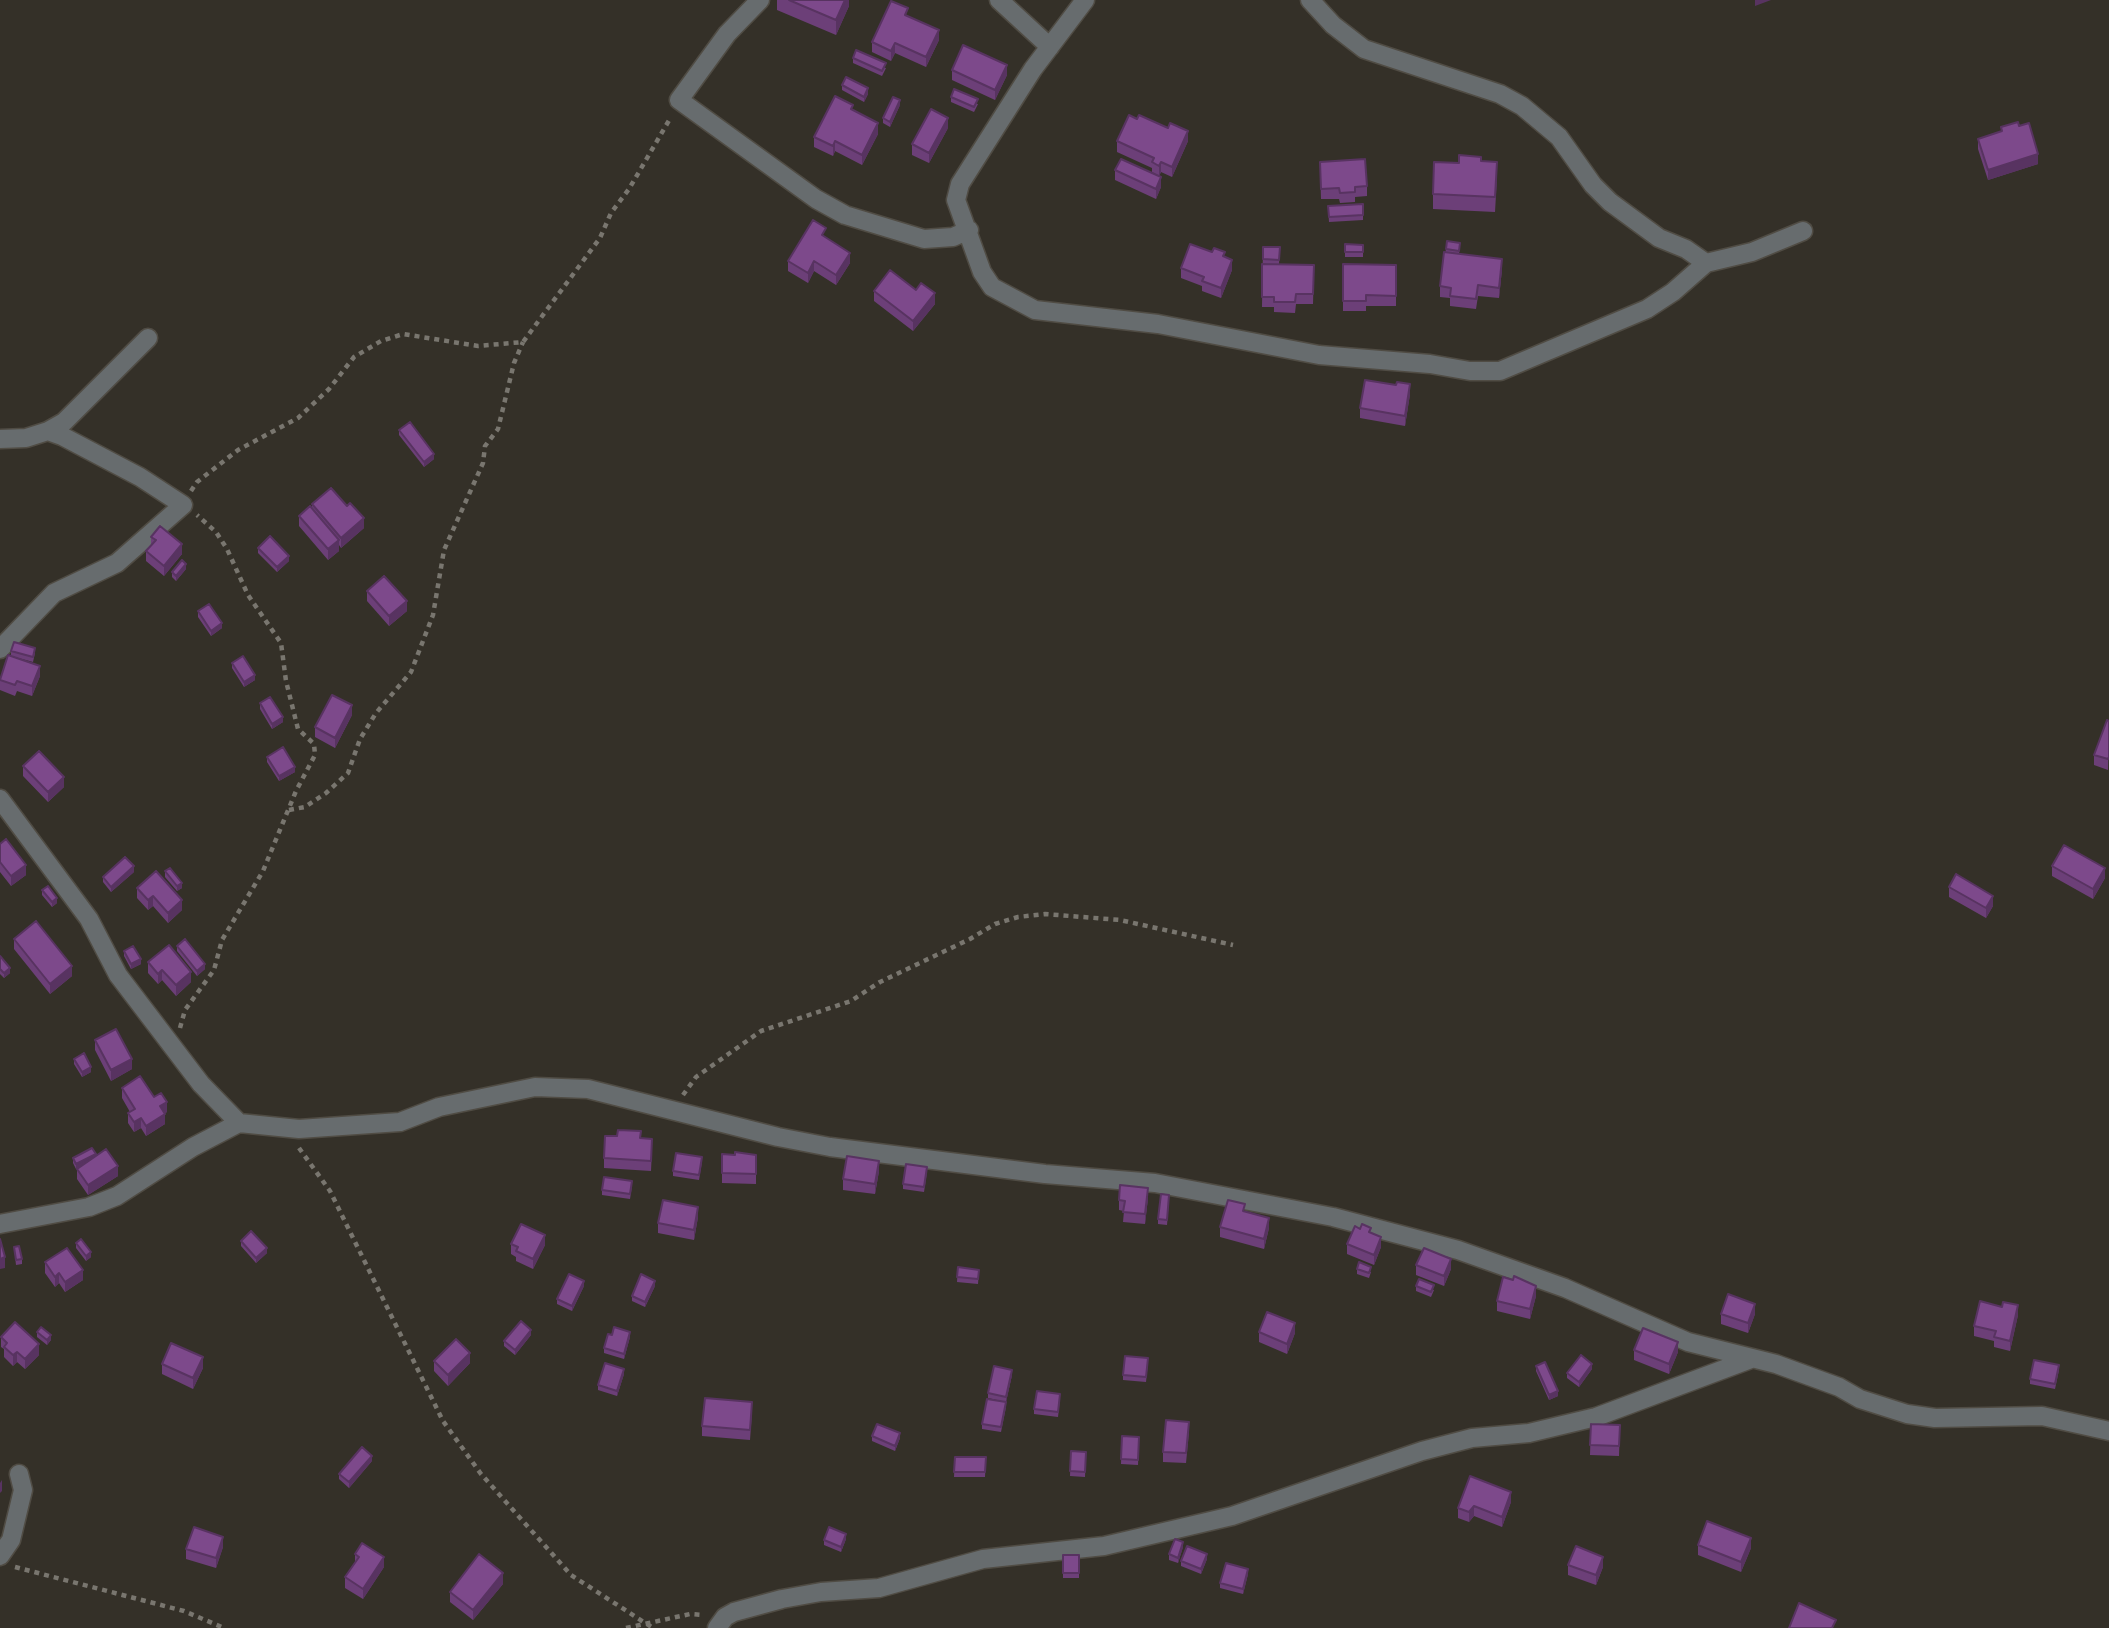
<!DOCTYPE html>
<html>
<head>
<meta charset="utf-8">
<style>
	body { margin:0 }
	canvas { display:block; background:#343028 }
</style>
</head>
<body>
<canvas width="2109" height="1628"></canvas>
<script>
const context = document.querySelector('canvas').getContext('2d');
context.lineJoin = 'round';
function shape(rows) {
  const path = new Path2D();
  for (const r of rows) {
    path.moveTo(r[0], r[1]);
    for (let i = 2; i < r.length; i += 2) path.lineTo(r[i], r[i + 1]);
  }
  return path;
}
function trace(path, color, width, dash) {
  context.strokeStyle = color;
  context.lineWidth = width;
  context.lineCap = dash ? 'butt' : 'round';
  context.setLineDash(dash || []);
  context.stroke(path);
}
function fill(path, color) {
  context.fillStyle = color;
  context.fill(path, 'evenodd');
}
const minor = shape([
	[760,0,727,34,679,100,816,199,845,215,924,239,953,237,969,230],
	[999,0,1050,47],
	[1085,0,1033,69,960,184,956,200,982,272,992,287,1035,310,1158,324,1319,355,1430,364,1470,371,1500,371,1647,309,1673,292,1706,263,1752,252,1803,231],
	[1310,0,1333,25,1364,49,1500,94,1522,106,1559,137,1593,185,1610,202,1659,238,1686,249,1706,263],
	[48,431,64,422,148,338],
	[0,439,26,438,48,431,62,436,140,477,183,505,117,563,54,593,0,649],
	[0,799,89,919,118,975,201,1084,239,1123,299,1129,400,1122,439,1107,535,1087,588,1089,778,1137,830,1147,1045,1174,1155,1183,1333,1217,1458,1250,1565,1288,1688,1342,1776,1364,1839,1387,1860,1399,1907,1414,1935,1418,2042,1416,2109,1431],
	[0,1224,89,1207,117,1196,193,1147,239,1123],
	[0,1556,11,1540,23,1490,19,1474],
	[717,1628,725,1617,734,1612,782,1599,821,1592,879,1588,983,1559,1104,1546,1232,1516,1422,1451,1472,1438,1529,1433,1596,1417,1751,1359]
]);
trace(minor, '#504c44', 21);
trace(shape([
	[191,491,197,482,238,450,298,418,329,389,354,357,381,341,403,334,478,346,523,342,600,238,611,213,629,189,671,117],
	[289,810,305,807,326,793,348,773,360,739,376,713,411,672,433,615,444,550,483,463,485,446,498,429,514,363,523,342],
	[180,1028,185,1010,214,970,222,940,263,871,296,791,315,755,314,744,298,729,286,681,281,643,248,595,227,549,216,532,197,515],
	[683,1095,696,1077,761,1031,851,1001,880,982,970,939,995,924,1018,917,1045,914,1120,920,1233,945],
	[299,1148,330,1191,443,1421,481,1474,571,1575,653,1628],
	[15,1567,184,1611,224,1628],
	[626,1628,690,1614,704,1615]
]), '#79766f', 4.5, [5, 5]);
trace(minor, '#676c6e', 18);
fill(shape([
	[777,0,849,0,849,6,836,35,777,10],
	[908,16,939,40,926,67,895,53,891,61,872,52,872,42],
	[853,58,886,68,882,76,853,63],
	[952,70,1007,75,995,100,952,80],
	[842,85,868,94,864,102,842,90],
	[951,97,978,104,974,112,951,102],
	[900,105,890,127,883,123,883,118],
	[853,110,878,134,862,165,835,151,833,156,814,147,814,137],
	[2019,126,2038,164,1988,180,1978,149,1978,139,2001,132,2001,127],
	[948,128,929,163,912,155,912,144],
	[1117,141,1188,141,1172,177,1161,172,1159,176,1152,172,1152,168,1117,152],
	[1481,161,1497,177,1495,212,1433,209,1433,194,1459,163],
	[1320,162,1367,186,1367,196,1355,197,1355,202,1340,203,1339,199,1321,199],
	[1115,170,1161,187,1156,199,1115,180],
	[1363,204,1363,220,1329,222,1328,206],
	[826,238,850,263,836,285,814,271,808,283,788,271,788,261],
	[1460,243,1459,254,1502,269,1499,298,1478,296,1476,309,1450,306,1450,298,1440,297,1440,286,1446,249],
	[1345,244,1363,245,1363,257,1345,257],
	[1263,247,1280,247,1279,264,1314,265,1313,304,1296,304,1295,313,1274,312,1274,307,1262,307],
	[1225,257,1232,270,1221,298,1202,291,1202,286,1181,278,1181,268],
	[1343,264,1396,265,1396,306,1366,306,1366,311,1343,311],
	[916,290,935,304,913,331,874,301,874,291],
	[1410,394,1405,426,1360,418,1360,408],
	[399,430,434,459,424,467,399,435],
	[312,504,364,528,341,548,339,545,339,551,328,560,299,526,299,516,312,509],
	[151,537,182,554,164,576,146,561,146,551,151,545],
	[258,548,289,561,277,572,258,553],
	[186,569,176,581,172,577,172,572],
	[367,591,407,611,389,626,367,601],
	[198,611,222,628,211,636,198,617],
	[11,651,35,653,33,662,11,656],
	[232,663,255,680,244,687,232,668],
	[40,676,32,696,17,691,15,696,0,690,0,678],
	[260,703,283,722,272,729,260,709],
	[352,715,335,748,315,737,315,727],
	[2109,721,2108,770,2094,765,2094,755],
	[267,757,295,772,279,781,267,762],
	[23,766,64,787,48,802,23,776],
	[0,844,26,875,11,886,0,872],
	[2052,866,2105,878,2093,899,2052,876],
	[165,871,182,888,177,891,165,877],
	[134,872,111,892,103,882,103,877],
	[1949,887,1993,906,1986,918,1949,897],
	[137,888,182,910,168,923,153,906,148,910,137,898],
	[42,890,57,903,52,907,42,895],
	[14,939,72,976,50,994,14,949],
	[177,946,205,969,197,976,177,951],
	[124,951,141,964,131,969,124,956],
	[0,956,10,973,4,978,0,974],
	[148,962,191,982,176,996,162,980,158,984,148,973],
	[95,1040,132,1069,111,1081,95,1050],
	[74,1059,91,1072,82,1077,74,1064],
	[122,1088,154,1097,167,1112,165,1113,165,1124,146,1136,141,1128,134,1132,128,1123,128,1113,130,1112,122,1098],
	[652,1149,651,1171,604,1168,604,1158],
	[722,1154,756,1155,756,1184,722,1183],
	[96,1156,118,1176,88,1195,77,1179,77,1169,79,1167,76,1169,73,1163,73,1158],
	[702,1162,699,1180,673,1176,673,1171],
	[879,1171,875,1194,843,1190,843,1179],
	[927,1172,924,1192,903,1189,903,1184],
	[632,1186,630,1199,602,1195,602,1190],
	[1148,1198,1145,1224,1123,1222,1124,1211,1119,1210,1119,1200],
	[1169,1200,1167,1225,1158,1224,1158,1219],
	[1245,1211,1269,1228,1264,1249,1220,1237,1220,1227],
	[698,1217,694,1240,658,1233,658,1223],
	[1371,1233,1381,1247,1374,1265,1347,1254,1347,1244],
	[241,1241,267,1253,256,1263,241,1246],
	[76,1243,91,1257,86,1261,76,1248],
	[511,1244,545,1245,533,1269,516,1261,516,1257,511,1254],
	[14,1247,22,1259,22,1264,16,1265],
	[45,1262,83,1280,65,1292,59,1283,55,1287,45,1273],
	[1416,1265,1451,1269,1444,1286,1416,1275],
	[958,1267,979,1270,978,1284,957,1282],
	[1357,1269,1371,1272,1369,1278,1357,1274],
	[584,1286,572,1311,557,1304,557,1299],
	[655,1286,645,1307,632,1301,632,1296],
	[1416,1286,1434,1290,1431,1297,1416,1291],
	[1536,1296,1530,1319,1497,1311,1497,1301],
	[1721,1314,1755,1314,1748,1333,1721,1324],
	[2018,1315,2010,1351,1994,1347,1994,1341,1974,1336,1974,1326],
	[37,1332,51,1340,47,1345,37,1337],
	[1259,1332,1295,1333,1287,1354,1259,1342],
	[531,1335,515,1355,504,1346,504,1341],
	[612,1335,630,1337,624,1359,604,1353,604,1348],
	[1,1337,39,1355,25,1369,17,1362,13,1366,4,1357,4,1349,1,1347],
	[1634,1350,1678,1352,1669,1374,1634,1360],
	[434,1361,470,1363,448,1386,434,1371],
	[1148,1363,1146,1382,1123,1380,1123,1375],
	[162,1364,203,1368,193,1389,162,1374],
	[1536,1366,1558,1396,1549,1400,1536,1371],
	[1592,1369,1579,1387,1567,1378,1567,1373],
	[2059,1370,2055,1389,2030,1384,2030,1379],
	[624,1374,617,1396,598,1390,598,1385],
	[1012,1375,1006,1402,988,1398,988,1393],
	[1060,1399,1058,1417,1034,1414,1034,1409],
	[1006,1407,1001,1432,982,1429,982,1424],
	[752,1412,750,1440,702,1436,702,1426],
	[1591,1424,1620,1425,1619,1456,1590,1455],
	[1189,1432,1186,1463,1163,1462,1163,1452],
	[872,1436,900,1438,895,1451,872,1441],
	[1122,1436,1139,1437,1138,1465,1121,1464],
	[1071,1451,1086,1452,1085,1477,1070,1476],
	[955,1457,986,1457,985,1477,954,1477],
	[372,1461,349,1488,339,1479,339,1474],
	[1511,1502,1502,1527,1474,1516,1469,1522,1458,1518,1458,1508],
	[846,1539,841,1552,824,1545,824,1540],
	[1698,1545,1751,1548,1741,1572,1698,1555],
	[223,1547,216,1568,186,1559,186,1549],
	[1183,1547,1178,1563,1169,1560,1169,1554],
	[355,1554,384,1567,363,1599,345,1588,345,1577,355,1563],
	[1063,1555,1079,1555,1079,1578,1063,1578],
	[1207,1559,1201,1574,1181,1566,1181,1561],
	[1568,1565,1603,1567,1596,1585,1568,1575],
	[1248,1574,1243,1594,1220,1588,1220,1583],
	[503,1584,473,1620,450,1602,450,1592]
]), '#6c3f78');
fill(shape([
	[845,0,849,0,849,6,836,35,836,20],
	[1755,0,1771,0,1755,6],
	[939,30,939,40,926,67,926,57],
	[895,43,895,53,891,61,891,51],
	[1007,65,1007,75,995,100,995,90],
	[868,88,868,94,864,102,864,97],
	[900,100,900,105,890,127,890,122],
	[948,118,948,128,929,163,929,153],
	[878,123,878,134,862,165,862,155],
	[1188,131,1188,141,1172,177,1172,167],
	[835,141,835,151,833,156,833,146],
	[2038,154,2038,164,1988,180,1988,170],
	[1161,162,1161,172,1159,176,1159,166],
	[1161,177,1161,187,1156,199,1156,189],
	[850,253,850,263,836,285,836,275],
	[1502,259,1502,269,1499,298,1499,288],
	[1232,260,1232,270,1221,298,1221,288],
	[814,261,814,271,808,283,808,273],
	[935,293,935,304,913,331,913,321],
	[1410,384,1410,394,1405,426,1405,416],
	[434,454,434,459,424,467,424,462],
	[364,518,364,528,341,548,341,538],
	[339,540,339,551,328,560,328,549],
	[182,544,182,554,164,576,164,566],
	[289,556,289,561,277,572,277,567],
	[186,564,186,569,176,581,176,576],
	[407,601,407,611,389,626,389,616],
	[222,623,222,628,211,636,211,631],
	[40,666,40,676,32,696,32,686],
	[255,675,255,680,244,687,244,682],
	[352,705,352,715,335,748,335,738],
	[283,717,283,722,272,729,272,724],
	[295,767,295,772,279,781,279,776],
	[64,777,64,787,48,802,48,792],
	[26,865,26,875,11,886,11,876],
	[134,866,134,872,111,892,111,887],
	[2105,868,2105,878,2093,899,2093,889],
	[182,883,182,888,177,891,177,886],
	[153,896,153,906,148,910,148,900],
	[1993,896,1993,906,1986,918,1986,908],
	[57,898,57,903,52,907,52,902],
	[182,900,182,910,168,923,168,913],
	[141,959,141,964,131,969,131,964],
	[205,964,205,969,197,976,197,971],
	[72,966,72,976,50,994,50,984],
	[10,968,10,973,4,978,4,973],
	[162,970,162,980,158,984,158,974],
	[191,972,191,982,176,996,176,985],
	[132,1059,132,1069,111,1081,111,1070],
	[91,1067,91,1072,82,1077,82,1072],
	[167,1102,167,1112,160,1116,160,1106],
	[165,1114,165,1124,146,1136,146,1126],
	[141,1118,141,1128,134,1132,134,1122],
	[96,1154,96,1159,76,1169,76,1164],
	[879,1161,879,1171,875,1194,875,1184],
	[118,1166,118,1176,88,1195,88,1185],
	[1148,1188,1148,1198,1145,1224,1145,1214],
	[698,1207,698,1217,694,1240,694,1230],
	[1269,1218,1269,1228,1264,1249,1264,1239],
	[545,1235,545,1245,533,1269,533,1259],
	[1381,1237,1381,1247,1374,1265,1374,1255],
	[267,1248,267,1253,256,1263,256,1258],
	[91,1252,91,1257,86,1261,86,1256],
	[5,1257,5,1268,0,1269,0,1259],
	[1451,1259,1451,1269,1444,1286,1444,1276],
	[83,1270,83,1280,65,1292,65,1282],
	[59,1273,59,1283,55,1287,55,1277],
	[584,1281,584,1286,572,1311,572,1306],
	[655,1281,655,1286,645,1307,645,1302],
	[1536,1286,1536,1296,1530,1319,1530,1309],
	[1755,1304,1755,1314,1748,1333,1748,1323],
	[2018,1305,2018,1315,2010,1351,2010,1341],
	[1295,1323,1295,1333,1287,1354,1287,1344],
	[531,1330,531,1335,515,1355,515,1350],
	[630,1332,630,1337,624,1359,624,1354],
	[51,1335,51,1340,47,1345,47,1340],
	[1678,1342,1678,1352,1669,1374,1669,1364],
	[39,1344,39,1355,25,1369,25,1359],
	[17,1352,17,1362,13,1366,13,1355],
	[470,1353,470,1363,448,1386,448,1375],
	[203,1357,203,1368,193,1389,193,1378],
	[1592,1364,1592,1369,1579,1387,1579,1382],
	[624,1369,624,1374,617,1396,617,1391],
	[1012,1370,1012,1375,1006,1402,1006,1397],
	[1558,1391,1558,1396,1549,1400,1549,1395],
	[900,1433,900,1438,895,1451,895,1446],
	[372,1456,372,1461,349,1488,349,1482],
	[2,1480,2,1491,0,1493,0,1483],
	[1511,1492,1511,1502,1502,1527,1502,1517],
	[1474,1506,1474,1516,1469,1522,1469,1512],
	[846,1534,846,1539,841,1552,841,1547],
	[223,1537,223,1547,216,1568,216,1558],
	[1751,1538,1751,1548,1741,1572,1741,1562],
	[1183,1542,1183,1547,1178,1563,1178,1558],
	[1207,1554,1207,1559,1201,1574,1201,1569],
	[384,1557,384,1567,363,1599,363,1589],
	[1603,1557,1603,1567,1596,1585,1596,1575],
	[1248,1569,1248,1574,1243,1594,1243,1589],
	[503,1573,503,1584,473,1620,473,1610]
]), '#583361');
const building = shape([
	[789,0,845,0,836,20,789,0],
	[891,1,908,8,905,15,939,30,926,57,895,43,891,51,872,42,891,1],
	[963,45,1007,65,995,90,952,70,963,45],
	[856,50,886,63,882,71,853,58,856,50],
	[846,77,868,88,864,97,842,85,846,77],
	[954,89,978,99,974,107,951,97,954,89],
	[835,96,853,105,851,109,878,123,862,155,835,141,833,146,814,137,835,96],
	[893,97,900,100,890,122,883,118,893,97],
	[931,109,948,118,929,153,912,144,931,109],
	[1129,115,1137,119,1139,115,1168,128,1170,123,1188,131,1172,167,1161,162,1159,166,1152,162,1154,158,1117,141,1129,115],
	[2018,122,2019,126,2029,123,2038,154,1988,170,1978,139,2002,131,2001,127,2018,122],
	[1459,155,1481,157,1481,161,1497,162,1495,197,1433,194,1434,162,1459,163,1459,155],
	[1121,159,1161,177,1156,189,1115,170,1121,159],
	[1365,159,1367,186,1355,187,1355,192,1340,193,1339,188,1321,189,1320,162,1365,159],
	[1363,204,1363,215,1329,217,1328,206,1363,204],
	[813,220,826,228,822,235,850,253,836,275,814,261,808,273,788,261,813,220],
	[1447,241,1460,243,1459,251,1446,249,1447,241],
	[1190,244,1212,252,1214,248,1225,252,1223,256,1232,260,1221,288,1202,281,1204,277,1181,268,1190,244],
	[1345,244,1363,245,1363,252,1345,252,1345,244],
	[1263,247,1280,247,1279,260,1263,259,1263,247],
	[1444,252,1502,259,1499,288,1478,285,1476,299,1450,296,1451,288,1440,286,1444,252],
	[1262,264,1314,265,1313,294,1296,294,1295,302,1274,302,1274,297,1262,297,1262,264],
	[1343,264,1396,265,1396,296,1366,295,1366,301,1343,301,1343,264],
	[890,270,916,290,921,283,935,293,913,321,874,291,890,270],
	[1365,380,1396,385,1397,382,1410,384,1405,416,1360,408,1365,380],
	[410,422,434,454,424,462,399,430,410,422],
	[331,488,347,506,350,503,364,518,341,538,312,504,331,488],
	[310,506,339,540,328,549,299,516,310,506],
	[160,526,182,544,164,566,146,551,156,540,151,537,160,526],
	[270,536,289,556,277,567,258,548,270,536],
	[182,560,186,564,176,576,172,572,182,560],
	[384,576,407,601,389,616,367,591,384,576],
	[209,604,222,623,211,631,198,611,209,604],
	[14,642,35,648,33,657,11,651,14,642],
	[8,655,40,666,32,686,17,681,15,685,0,680,8,655],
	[243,656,255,675,244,682,232,663,243,656],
	[332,695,352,705,335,738,315,727,332,695],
	[270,697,283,717,272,724,260,703,270,697],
	[2107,720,2109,721,2109,757,2108,759,2094,755,2107,720],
	[283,747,295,767,279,776,267,757,283,747],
	[39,751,64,777,48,792,23,766,39,751],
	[6,839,26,865,11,876,0,862,0,844,6,839],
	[2064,845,2105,868,2093,889,2052,866,2064,845],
	[125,857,134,866,111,887,103,877,125,857],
	[170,868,182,883,177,886,165,871,170,868],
	[156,871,182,900,168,913,153,896,148,900,137,888,156,871],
	[1956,874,1993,896,1986,908,1949,887,1956,874],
	[48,886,57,898,52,902,42,890,48,886],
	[36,921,72,966,50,984,14,939,36,921],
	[185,939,205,964,197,971,177,946,185,939],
	[169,945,191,972,176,985,162,970,158,974,148,962,169,945],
	[133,946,141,959,131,964,124,951,133,946],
	[0,956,10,968,4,973,0,969,0,956],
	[116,1029,132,1059,111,1070,95,1040,116,1029],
	[84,1053,91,1067,82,1072,74,1059,84,1053],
	[140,1076,154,1097,161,1093,167,1102,160,1106,165,1114,146,1126,141,1118,134,1122,128,1113,135,1109,122,1088,140,1076],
	[618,1130,641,1131,640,1138,652,1139,651,1161,604,1158,605,1136,617,1136,618,1130],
	[92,1148,96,1154,76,1164,73,1158,92,1148],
	[106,1149,118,1166,88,1185,77,1169,106,1149],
	[735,1152,756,1155,756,1174,722,1173,722,1154,735,1155,735,1152],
	[676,1153,702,1157,699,1175,673,1171,676,1153],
	[847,1156,879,1161,875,1184,843,1179,847,1156],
	[906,1164,927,1167,924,1187,903,1184,906,1164],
	[604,1177,632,1181,630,1194,602,1190,604,1177],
	[1120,1185,1148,1188,1145,1214,1123,1212,1125,1201,1119,1200,1120,1185],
	[1161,1194,1169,1195,1167,1220,1158,1219,1161,1194],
	[663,1200,698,1207,694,1230,658,1223,663,1200],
	[1228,1200,1245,1204,1243,1211,1269,1218,1264,1239,1220,1227,1228,1200],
	[521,1224,545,1235,533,1259,516,1251,518,1247,511,1244,521,1224],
	[1362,1224,1371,1228,1369,1232,1381,1237,1374,1255,1347,1244,1355,1226,1360,1229,1362,1224],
	[251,1231,267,1248,256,1258,241,1241,251,1231],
	[0,1239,5,1257,0,1259,0,1239],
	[81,1239,91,1252,86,1256,76,1243,81,1239],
	[19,1246,22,1259,16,1260,14,1247,19,1246],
	[67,1248,83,1270,65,1282,59,1273,55,1277,45,1262,67,1248],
	[1424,1248,1451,1259,1444,1276,1416,1265,1424,1248],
	[1359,1262,1371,1267,1369,1273,1357,1269,1359,1262],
	[958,1267,979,1270,978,1279,957,1277,958,1267],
	[569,1274,584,1281,572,1306,557,1299,569,1274],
	[641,1274,655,1281,645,1302,632,1296,641,1274],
	[1514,1276,1536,1286,1530,1309,1497,1301,1503,1277,1513,1280,1514,1276],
	[1419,1279,1434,1285,1431,1292,1416,1286,1419,1279],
	[1728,1294,1755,1304,1748,1323,1721,1314,1728,1294],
	[1980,1301,2002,1307,2003,1302,2018,1305,2010,1341,1994,1337,1996,1331,1974,1326,1980,1301],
	[1267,1312,1295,1323,1287,1344,1259,1332,1267,1312],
	[521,1321,531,1330,515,1350,504,1341,521,1321],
	[15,1322,39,1344,25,1359,17,1352,13,1355,4,1347,7,1343,1,1337,15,1322],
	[41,1327,51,1335,47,1340,37,1332,41,1327],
	[614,1327,630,1332,624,1354,604,1348,608,1334,612,1335,614,1327],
	[1643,1328,1678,1342,1669,1364,1634,1350,1643,1328],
	[456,1339,470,1353,448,1375,434,1361,456,1339],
	[171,1343,203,1357,193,1378,162,1364,171,1343],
	[1581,1355,1592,1364,1579,1382,1567,1373,1581,1355],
	[1125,1356,1148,1358,1146,1377,1123,1375,1125,1356],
	[2034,1360,2059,1365,2055,1384,2030,1379,2034,1360],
	[1545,1362,1558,1391,1549,1395,1536,1366,1545,1362],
	[605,1363,624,1369,617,1391,598,1385,605,1363],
	[994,1366,1012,1370,1006,1397,988,1393,994,1366],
	[1037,1391,1060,1394,1058,1412,1034,1409,1037,1391],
	[705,1398,752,1402,750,1430,702,1426,705,1398],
	[987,1399,1006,1402,1001,1427,982,1424,987,1399],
	[1166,1420,1189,1422,1186,1453,1163,1452,1166,1420],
	[877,1424,900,1433,895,1446,872,1436,877,1424],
	[1591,1424,1620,1425,1619,1446,1590,1445,1591,1424],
	[1122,1436,1139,1437,1138,1460,1121,1459,1122,1436],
	[362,1447,372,1456,349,1482,339,1474,362,1447],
	[1071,1451,1086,1452,1085,1472,1070,1471,1071,1451],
	[955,1457,986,1457,985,1472,954,1472,955,1457],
	[1470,1476,1511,1492,1502,1517,1474,1506,1469,1512,1458,1508,1470,1476],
	[1707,1521,1751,1538,1741,1562,1698,1545,1707,1521],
	[194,1527,223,1537,216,1558,186,1549,194,1527],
	[829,1527,846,1534,841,1547,824,1540,829,1527],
	[1175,1539,1183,1542,1178,1558,1169,1554,1175,1539],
	[362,1543,384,1557,363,1589,345,1577,359,1557,355,1554,362,1543],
	[1187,1546,1207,1554,1201,1569,1181,1561,1187,1546],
	[1576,1546,1603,1557,1596,1575,1568,1565,1576,1546],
	[479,1554,503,1573,473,1610,450,1592,479,1554],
	[1063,1555,1079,1555,1079,1573,1063,1573,1063,1555],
	[1226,1563,1248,1569,1243,1589,1220,1583,1226,1563],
	[1799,1603,1836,1620,1832,1628,1789,1628,1799,1603]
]);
fill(building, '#7d498b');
trace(building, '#583361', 2);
</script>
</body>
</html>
